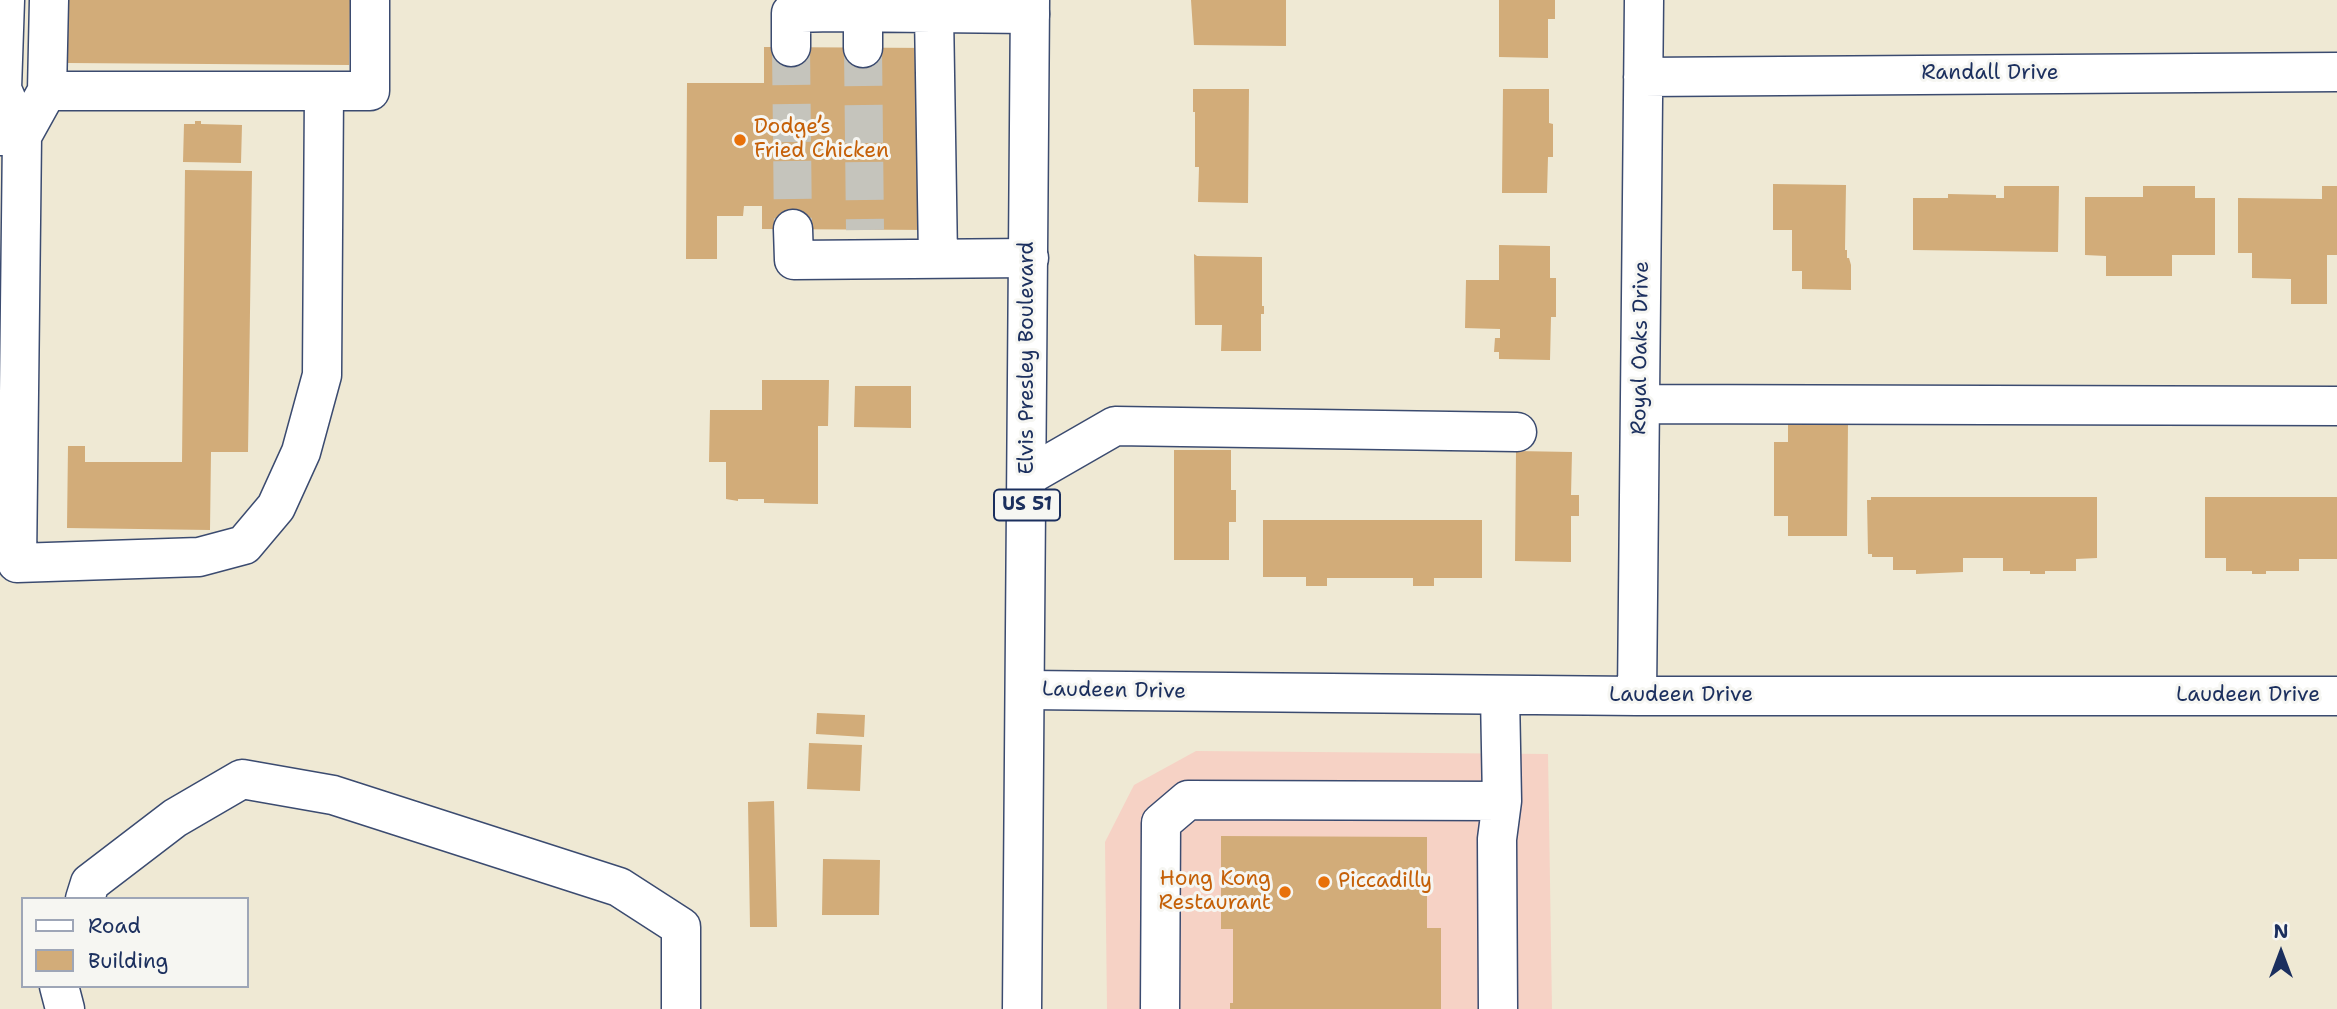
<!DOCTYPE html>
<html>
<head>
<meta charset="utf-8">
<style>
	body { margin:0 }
	#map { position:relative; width:2337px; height:1009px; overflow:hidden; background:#efe9d4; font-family:"Shantell Sans",sans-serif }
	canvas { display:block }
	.legend { position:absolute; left:21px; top:897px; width:228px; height:91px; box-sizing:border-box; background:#f6f6f2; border:2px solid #9ea6b7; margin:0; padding:9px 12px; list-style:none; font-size:21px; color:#1b2f5e }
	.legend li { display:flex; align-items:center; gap:14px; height:35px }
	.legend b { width:35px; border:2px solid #9ea6b7 }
	.north { position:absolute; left:2246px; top:918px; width:70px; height:70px; -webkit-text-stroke:5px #f6f6f2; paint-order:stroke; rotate:0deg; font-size:19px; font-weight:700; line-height:28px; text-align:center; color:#1b2f5e }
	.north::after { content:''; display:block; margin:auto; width:24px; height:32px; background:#1b2f5e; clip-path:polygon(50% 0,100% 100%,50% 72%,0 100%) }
</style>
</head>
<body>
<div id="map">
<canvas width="2337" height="1009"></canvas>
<ul class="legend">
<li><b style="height:9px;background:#fff"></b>Road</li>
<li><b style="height:19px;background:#d2ac79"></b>Building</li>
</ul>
<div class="north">N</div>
</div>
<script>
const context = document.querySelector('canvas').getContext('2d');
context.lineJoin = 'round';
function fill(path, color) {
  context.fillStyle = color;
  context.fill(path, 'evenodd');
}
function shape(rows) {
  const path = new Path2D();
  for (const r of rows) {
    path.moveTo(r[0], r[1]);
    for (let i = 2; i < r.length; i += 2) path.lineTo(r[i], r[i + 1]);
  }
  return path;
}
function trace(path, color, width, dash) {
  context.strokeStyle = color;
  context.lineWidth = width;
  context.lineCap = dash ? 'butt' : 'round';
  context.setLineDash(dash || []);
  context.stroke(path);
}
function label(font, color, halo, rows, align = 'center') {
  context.font = font + ' "Shantell Sans",sans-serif';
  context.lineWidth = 6;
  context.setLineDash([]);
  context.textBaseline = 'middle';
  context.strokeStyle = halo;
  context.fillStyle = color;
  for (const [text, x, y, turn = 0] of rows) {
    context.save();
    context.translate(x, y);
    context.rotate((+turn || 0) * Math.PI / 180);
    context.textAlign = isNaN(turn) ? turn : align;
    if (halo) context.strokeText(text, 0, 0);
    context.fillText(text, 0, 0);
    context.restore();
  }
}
fill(shape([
	[1196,751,1548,754,1552,1009,1107,1009,1105,842,1134,785]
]), '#f6d2c5');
fill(shape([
	[68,0,350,0,349,65,68,63,68,60,58,60],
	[1191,0,1286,0,1286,46,1194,45],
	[1499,0,1555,0,1555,19,1548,19,1548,58,1499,57],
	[764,47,931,48,930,230,762,229,762,206,744,206,743,216,717,216,717,259,686,259,687,83,764,83],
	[1193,89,1249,89,1248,203,1198,202,1199,167,1195,167,1195,112,1193,112],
	[1503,89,1549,89,1549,123,1553,124,1553,157,1548,157,1547,193,1502,193],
	[195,121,201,121,201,124,242,125,241,163,183,162,184,124,195,124],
	[185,170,252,171,248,452,211,452,210,530,67,528,68,446,85,446,85,462,182,462],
	[1773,184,1846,185,1845,250,1847,250,1847,258,1849,258,1851,265,1851,290,1802,289,1802,271,1792,271,1792,230,1773,230],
	[2004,186,2059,186,2058,252,1913,250,1913,198,1948,198,1948,194,1996,195,1996,198,2004,198],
	[2143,186,2195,186,2195,198,2215,198,2215,255,2172,255,2172,276,2106,276,2106,256,2085,255,2085,197,2143,197],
	[2322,186,2337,186,2337,255,2327,255,2327,304,2291,304,2291,279,2252,278,2252,253,2238,253,2238,198,2322,199],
	[1499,245,1550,246,1550,278,1556,278,1556,317,1551,317,1550,360,1499,359,1499,352,1494,352,1495,338,1500,338,1500,329,1465,328,1466,280,1499,280],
	[1194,254,1197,256,1262,257,1262,306,1264,306,1264,314,1261,314,1261,351,1221,351,1222,325,1195,325],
	[762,380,829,380,828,426,818,426,818,504,764,503,764,499,738,499,738,501,726,499,726,462,709,462,710,410,762,410],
	[855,386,911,386,911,428,854,427],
	[1788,422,1848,422,1847,536,1788,536,1788,516,1774,516,1774,442,1788,442],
	[1174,450,1231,450,1231,490,1236,490,1236,522,1229,522,1229,560,1174,560],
	[1516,451,1572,452,1571,495,1579,495,1579,516,1571,516,1571,562,1515,561],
	[1871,497,2097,497,2097,558,2076,559,2076,571,2045,571,2045,574,2030,574,2030,571,2003,571,2003,558,1963,558,1963,572,1916,574,1916,570,1893,570,1893,557,1872,557,1872,554,1868,554,1867,500,1871,500],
	[2205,497,2337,497,2337,559,2299,559,2299,571,2266,571,2266,574,2252,574,2252,571,2226,571,2226,558,2205,558],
	[1263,520,1482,520,1482,578,1434,578,1434,586,1413,586,1413,578,1327,578,1327,586,1306,586,1306,577,1263,577],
	[817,713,865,715,864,737,816,734],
	[809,743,862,745,860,791,807,789],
	[774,801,777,927,750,927,748,802],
	[1221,836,1427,837,1427,928,1441,928,1441,1009,1230,1009,1230,1003,1233,1003,1233,929,1221,929],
	[823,859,880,860,879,915,822,915]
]), '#d2ac79');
trace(shape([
	[791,47,793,229],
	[863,48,865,230]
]), '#c5c4bc', 38, [38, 19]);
const minor = shape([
	[5,0,2,89,22,136,47,91,49,0],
	[833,12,1030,14],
	[863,13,863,48],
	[934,13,938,258],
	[791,47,791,13,833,12,833,0],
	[1643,77,2337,72],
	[47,91,370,91,370,0],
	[0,136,22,136,17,563,199,557,244,545,276,507,301,452,322,375,324,92],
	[793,229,794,260,1029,258],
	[1640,404,2337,406],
	[1028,476,1115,426,1517,432],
	[1026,690,1637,696,2337,696],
	[1637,696,1644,0],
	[85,899,90,883,175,818,242,779,333,795,619,887,681,927,681,1009],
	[59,986,65,1009],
	[1160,1009,1161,823,1188,800,1502,801,1500,695],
	[1498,1009,1497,839,1502,801]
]);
const major = shape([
	[1022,1009,1030,0]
]);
trace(minor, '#3b4b70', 41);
trace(major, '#3b4b70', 41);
trace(minor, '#fff', 38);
trace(major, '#fff', 38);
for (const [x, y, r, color] of [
	[740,140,7,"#e8710a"],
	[1324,882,7,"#e8710a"],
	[1285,892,7,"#e8710a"]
]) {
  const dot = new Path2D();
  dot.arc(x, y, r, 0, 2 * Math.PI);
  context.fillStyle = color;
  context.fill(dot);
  trace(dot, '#f6f6f2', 2.5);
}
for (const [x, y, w] of [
	[1027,505,66]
]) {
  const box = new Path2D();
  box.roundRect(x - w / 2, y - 15.5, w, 31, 5);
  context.fillStyle = '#f6f6f2';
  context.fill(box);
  trace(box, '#1b2f5e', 2);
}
label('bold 19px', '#1b2f5e', null, [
	["US 51",1027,505]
]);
label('21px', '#1b2f5e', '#f6f6f2', [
	["Randall Drive",1990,74],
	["Royal Oaks Drive",1641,348,-89],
	["Elvis Presley Boulevard",1028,358,-90],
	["Laudeen Drive",1114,691,1],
	["Laudeen Drive",1681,696],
	["Laudeen Drive",2248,696]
]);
label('21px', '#c56008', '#f6f6f2', [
	["Dodge’s",754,128],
	["Fried Chicken",754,152],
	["Hong Kong",1271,880,"right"],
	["Restaurant",1271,904,"right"],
	["Piccadilly",1338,882]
], 'left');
</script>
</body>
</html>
